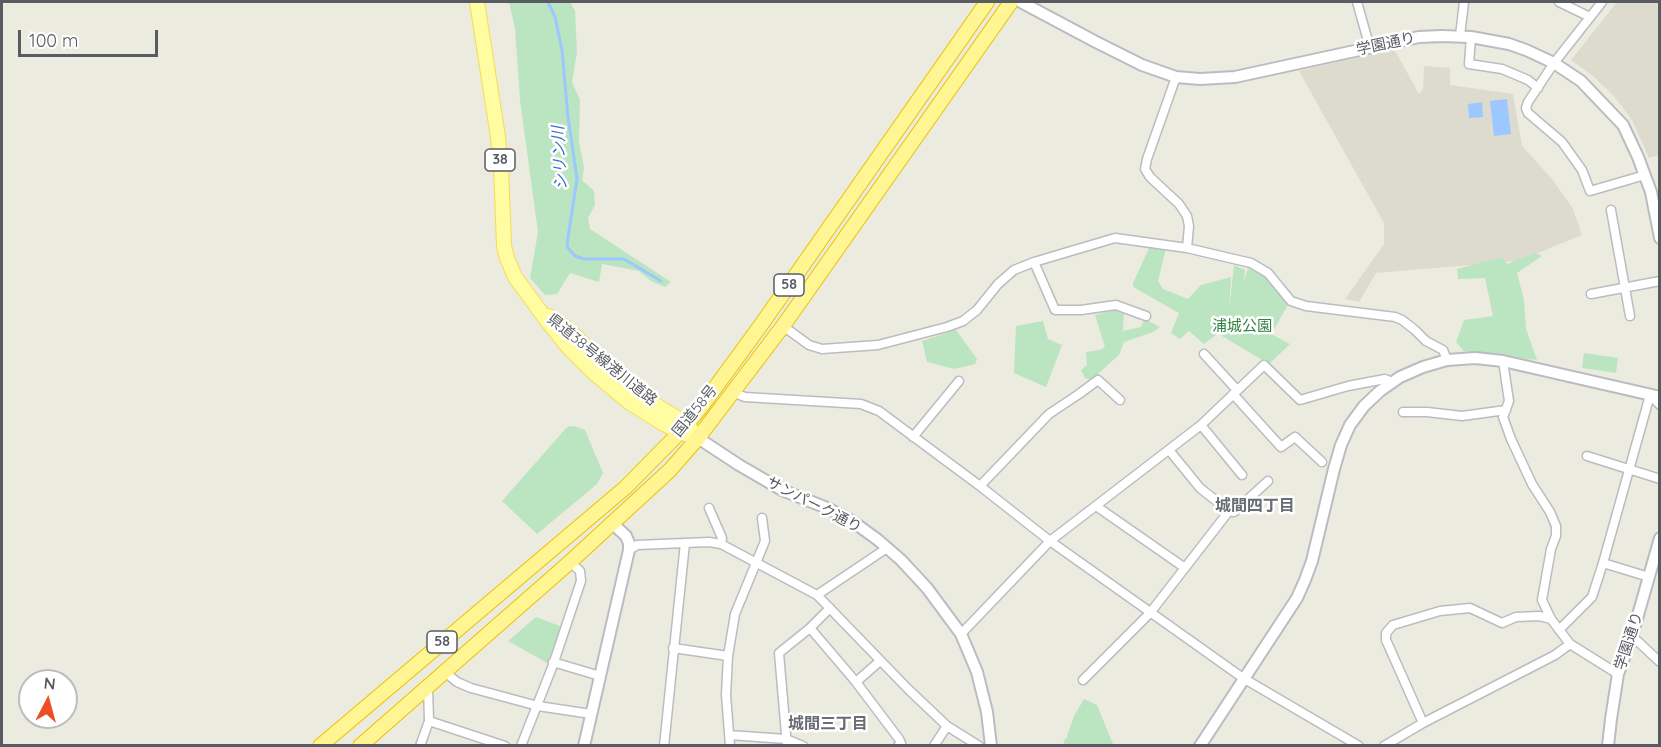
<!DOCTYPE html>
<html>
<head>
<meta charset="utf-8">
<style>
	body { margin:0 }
	#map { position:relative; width:1661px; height:747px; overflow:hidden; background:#ecebdf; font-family:Quicksand,sans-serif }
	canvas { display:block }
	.frame { position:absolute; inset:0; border:3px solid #585b61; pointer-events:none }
	.north { position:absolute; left:18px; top:669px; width:60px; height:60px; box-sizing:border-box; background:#fff; border:2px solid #bcbdc0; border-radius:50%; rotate:6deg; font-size:16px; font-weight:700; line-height:24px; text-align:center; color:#585b61 }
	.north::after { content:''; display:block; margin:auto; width:21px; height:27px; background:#ee4e23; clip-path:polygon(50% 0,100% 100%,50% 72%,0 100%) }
	.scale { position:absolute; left:18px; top:30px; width:140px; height:27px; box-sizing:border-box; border:3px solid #585b61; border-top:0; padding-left:8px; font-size:18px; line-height:21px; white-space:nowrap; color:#585b61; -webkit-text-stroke:4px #fff; paint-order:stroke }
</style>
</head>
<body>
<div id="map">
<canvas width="1661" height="747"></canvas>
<div class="frame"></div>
<div class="north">N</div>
<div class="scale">100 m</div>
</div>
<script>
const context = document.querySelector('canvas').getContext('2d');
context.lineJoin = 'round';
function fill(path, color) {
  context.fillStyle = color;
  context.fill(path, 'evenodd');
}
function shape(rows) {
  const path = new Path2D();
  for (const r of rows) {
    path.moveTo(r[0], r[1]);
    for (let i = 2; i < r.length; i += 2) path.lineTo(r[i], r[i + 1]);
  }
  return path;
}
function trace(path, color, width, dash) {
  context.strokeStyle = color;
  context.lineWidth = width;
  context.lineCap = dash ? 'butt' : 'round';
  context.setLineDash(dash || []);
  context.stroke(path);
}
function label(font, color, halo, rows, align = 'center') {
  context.font = font + ' Quicksand,"Noto Sans JP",sans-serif';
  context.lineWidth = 5;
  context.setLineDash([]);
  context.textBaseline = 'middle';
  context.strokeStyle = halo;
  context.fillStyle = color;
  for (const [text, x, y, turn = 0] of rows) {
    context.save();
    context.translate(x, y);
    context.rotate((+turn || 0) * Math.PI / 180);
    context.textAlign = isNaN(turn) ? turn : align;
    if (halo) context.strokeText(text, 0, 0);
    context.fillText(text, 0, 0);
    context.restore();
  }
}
fill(shape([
	[1617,2,1659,2,1659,155,1649,158,1632,120,1614,96,1593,76,1571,60],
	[1394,49,1419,94,1423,89,1424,66,1450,68,1450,85,1513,94,1522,146,1552,179,1573,209,1582,235,1518,261,1376,273,1359,302,1345,299,1384,244,1384,223,1299,71]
]), '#dcdbce');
fill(shape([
	[509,2,570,2,575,11,577,52,572,82,580,100,579,141,584,168,582,180,594,191,595,205,588,218,590,229,671,282,665,287,651,281,639,271,602,264,599,282,570,273,557,294,545,295,530,278,538,232,520,100,515,28],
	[1150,246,1166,248,1158,281,1163,289,1188,299,1201,285,1231,277,1229,310,1234,265,1245,270,1244,282,1248,268,1269,279,1288,305,1274,329,1266,325,1265,326,1271,334,1290,344,1269,364,1222,336,1217,321,1217,334,1204,344,1189,331,1180,339,1171,333,1179,313,1133,287,1133,283],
	[1535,253,1542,256,1517,273,1524,300,1526,329,1537,360,1464,351,1456,342,1464,320,1493,316,1485,278,1458,279,1457,269,1502,257,1507,264],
	[1116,310,1124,311,1123,331,1141,327,1145,319,1160,327,1153,332,1124,342,1119,355,1091,380,1085,378,1081,370,1087,365,1086,352,1099,350,1105,347,1095,315],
	[1043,321,1048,339,1062,345,1046,387,1014,373,1016,326],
	[956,330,977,359,975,364,954,369,927,362,922,341],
	[1584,353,1618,358,1616,373,1582,368],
	[574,426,585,430,603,473,597,484,537,534,502,501,567,427],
	[536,617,560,626,549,664,508,641],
	[1084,699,1097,705,1113,744,1115,745,1063,745,1065,739,1068,737,1067,736,1074,716]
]), '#bae5c0');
fill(shape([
	[1507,99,1511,134,1494,136,1490,101],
	[1482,102,1483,117,1469,118,1468,104]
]), '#9dc7ff');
trace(shape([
	[548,2,555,17,562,50,568,117,577,179,567,244,568,248,575,256,584,259,624,259,661,281]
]), '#9dc7ff', 3);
const minor = shape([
	[1357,2,1370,48],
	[1559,2,1590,17],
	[1602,2,1554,63,1528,102,1526,108,1528,113,1562,142,1582,170,1590,191,1645,175],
	[1460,36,1464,2],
	[1471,37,1469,64,1502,69,1528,80,1538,88],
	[1176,77,1147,159,1145,169,1150,177,1179,204,1187,216,1189,226,1187,248],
	[1611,210,1630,316],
	[1034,262,1055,310,1081,310,1116,305,1146,316],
	[1591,294,1660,281],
	[783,326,809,345,822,349,878,345,947,327,963,321,977,310,998,284,1014,270,1034,262,1115,238,1187,248,1251,263,1268,273,1291,301,1306,306,1395,317,1402,320,1415,330,1426,341,1443,350,1447,360],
	[1204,354,1237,390],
	[1503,361,1509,401,1503,417,1511,439,1532,484,1550,512,1556,526,1556,536,1551,549,1542,600,1551,619,1570,644,1618,674],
	[732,392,745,397,861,404,879,411,980,486,1050,541,1243,678,1359,746],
	[1233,394,1281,447,1295,437,1322,462],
	[1650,395,1660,405],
	[1403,412,1427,412,1462,416,1506,410],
	[1201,425,1242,475],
	[913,437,959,381],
	[1169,450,1200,488,1229,511],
	[1587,456,1660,479],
	[980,486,1049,414,1079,394,1098,380,1120,400],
	[1096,506,1185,568],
	[709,508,722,538,721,544],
	[629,550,637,545,709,542,721,544,817,595,908,689,947,726,979,746],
	[1603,563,1649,577],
	[817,595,887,548],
	[810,628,856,682,899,739,901,743,898,746],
	[1559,630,1592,597,1603,563,1650,395],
	[961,634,1050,541,1201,425,1264,365,1300,400,1348,386,1385,379,1392,382],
	[1632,636,1660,662],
	[673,648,728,656],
	[553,662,600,676],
	[445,672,457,682,471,688,538,706,591,714],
	[1083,680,1150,613,1229,511,1234,512,1268,481],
	[856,682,880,661],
	[429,721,505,746],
	[1423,723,1386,640,1386,633,1393,625,1440,611,1470,608,1502,623,1516,617,1539,616,1551,619],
	[729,735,786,739,803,746],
	[420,746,429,721,428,686],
	[521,746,553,665,581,581,580,571,570,562],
	[664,746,685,543],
	[730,746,726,695,728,656,735,614,765,541,762,518],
	[787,746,779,653,810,628,830,608],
	[934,746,947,726],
	[1384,746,1423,723,1555,655,1570,644]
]);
const tertiary = shape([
	[1021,2,1096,42,1142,65,1176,77,1200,79,1235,77,1419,37,1441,36,1471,37,1509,44,1526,50,1554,63,1581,81,1623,125,1638,157,1651,192,1660,238],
	[698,438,739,465,782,490,827,508,852,521,878,540,901,560,927,588,961,634,977,672,987,712,991,746],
	[584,746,629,550,629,543,626,536,612,523],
	[1200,746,1297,598,1305,580,1312,561,1334,469,1341,445,1350,425,1364,406,1380,391,1400,377,1423,367,1447,360,1475,358,1503,361,1660,397],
	[1608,746,1611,719,1618,674,1632,636,1660,538]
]);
const primary = shape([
	[477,2,498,137,501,166,504,246,507,258,515,277,548,322,568,347,593,372,629,402,662,423,680,432,698,438],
	[549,316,568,329,622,381,646,399,687,424,694,433]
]);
const trunk = shape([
	[320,746,626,487,680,432,701,407,761,325,987,2],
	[360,746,570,562,670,470,698,438,783,326,1011,2]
]);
trace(minor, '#babcc2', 11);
trace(tertiary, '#babcc2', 14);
trace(primary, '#f6dd4f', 16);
trace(trunk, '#ecc100', 16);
trace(minor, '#fff', 8);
trace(tertiary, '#fff', 10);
trace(primary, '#fffca2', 14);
trace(trunk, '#fff693', 14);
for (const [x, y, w] of [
	[500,160,30],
	[789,285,30],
	[442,642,30]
]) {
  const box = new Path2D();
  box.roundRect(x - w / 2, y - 11, w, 22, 4.5);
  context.fillStyle = '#fff';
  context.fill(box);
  trace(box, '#585b61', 1.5);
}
label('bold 14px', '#585b61', null, [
	["38",500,160],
	["58",789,285],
	["58",442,642]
]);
label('15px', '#585b61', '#fff', [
	["学園通り",1386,44,-12],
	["県道38号線港川道路",602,360,39],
	["国道58号",695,411,-51],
	["サンパーク通り",814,505,27],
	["学園通り",1629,641,-72]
]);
label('15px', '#30813f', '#fff', [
	["浦城公園",1242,326]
]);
label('italic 16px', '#3c6dc6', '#fff', [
	["シリン川",560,158,-93]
]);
label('bold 16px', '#696d73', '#fff', [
	["城間四丁目",1255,506],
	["城間三丁目",828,724]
]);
</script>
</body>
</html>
